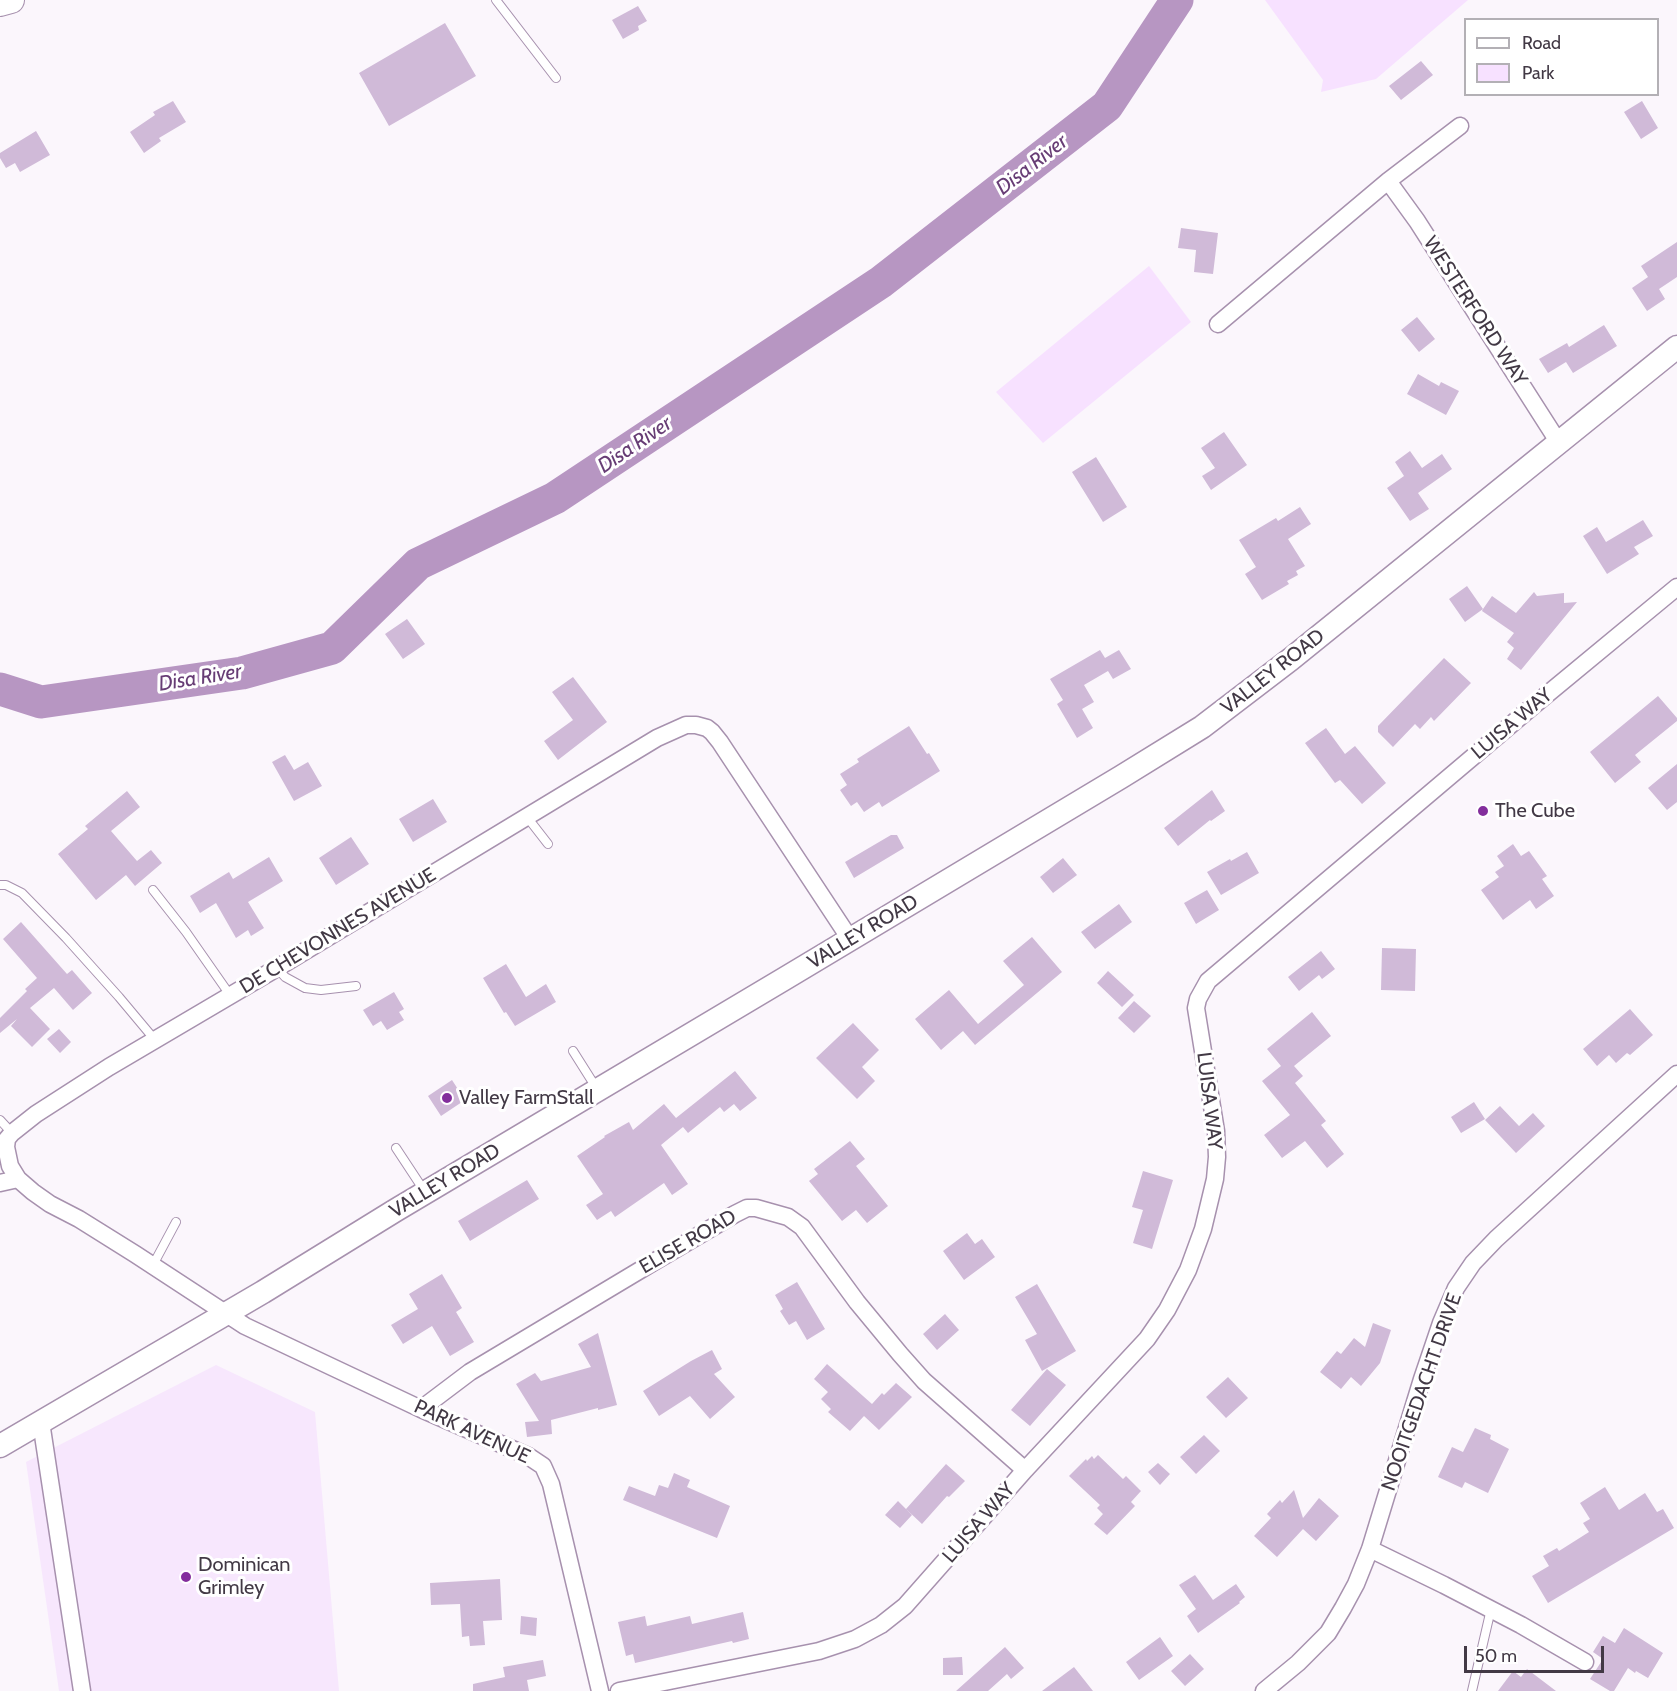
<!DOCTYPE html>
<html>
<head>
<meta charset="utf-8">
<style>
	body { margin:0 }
	#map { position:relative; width:1677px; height:1691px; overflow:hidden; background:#fbf6fc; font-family:Cabin,sans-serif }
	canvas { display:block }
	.legend { position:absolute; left:1464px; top:18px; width:195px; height:78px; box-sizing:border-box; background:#fff; border:2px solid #b3b0b5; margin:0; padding:8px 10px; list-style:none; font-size:18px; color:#423945 }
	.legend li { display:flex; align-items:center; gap:12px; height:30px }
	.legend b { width:30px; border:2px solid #b3b0b5 }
	.scale { position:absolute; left:1464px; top:1646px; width:140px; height:27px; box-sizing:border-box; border:3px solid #423945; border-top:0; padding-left:8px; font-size:18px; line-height:21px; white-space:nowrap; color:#423945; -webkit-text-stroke:4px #fff; paint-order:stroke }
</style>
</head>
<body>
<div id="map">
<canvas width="1677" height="1691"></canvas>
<ul class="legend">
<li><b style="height:8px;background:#fff"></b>Road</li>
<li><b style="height:16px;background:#f7e1ff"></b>Park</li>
</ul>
<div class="scale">50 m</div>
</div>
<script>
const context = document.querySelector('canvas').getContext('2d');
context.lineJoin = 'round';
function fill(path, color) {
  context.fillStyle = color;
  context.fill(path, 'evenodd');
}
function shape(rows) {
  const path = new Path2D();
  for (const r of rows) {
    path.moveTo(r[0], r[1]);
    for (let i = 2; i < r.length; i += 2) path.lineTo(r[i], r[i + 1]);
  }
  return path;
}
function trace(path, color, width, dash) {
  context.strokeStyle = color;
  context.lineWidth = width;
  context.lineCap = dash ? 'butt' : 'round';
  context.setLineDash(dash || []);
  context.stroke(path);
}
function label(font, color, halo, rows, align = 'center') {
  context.font = font + ' Cabin,sans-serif';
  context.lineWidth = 6;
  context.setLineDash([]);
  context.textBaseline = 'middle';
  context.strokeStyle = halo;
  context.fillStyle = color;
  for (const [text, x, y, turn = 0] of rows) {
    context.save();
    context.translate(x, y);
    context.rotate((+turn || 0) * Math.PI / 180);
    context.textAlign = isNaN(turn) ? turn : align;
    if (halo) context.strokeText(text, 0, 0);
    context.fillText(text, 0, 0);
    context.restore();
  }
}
fill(shape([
	[216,1365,315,1412,339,1691,59,1691,26,1462]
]), '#f7e7fd');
fill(shape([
	[1265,0,1468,0,1376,79,1321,92,1323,80],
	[1149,266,1191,322,1043,443,996,392]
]), '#f7e1ff');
trace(shape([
	[0,689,41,702,242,673,332,648,418,564,555,498,881,282,1107,106,1177,0]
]), '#b796c2', 33);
fill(shape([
	[638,6,647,21,638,26,639,30,623,39,612,20],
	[445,23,476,76,389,126,359,73],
	[1421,61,1433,75,1401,100,1389,86],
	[173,101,186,122,159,138,161,141,144,153,130,132,155,115,153,112],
	[1642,101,1658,128,1641,139,1624,112],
	[36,131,50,155,20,172,15,163,6,168,0,158,0,153],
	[1181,228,1218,233,1213,274,1194,272,1196,250,1178,248],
	[1677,242,1677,277,1659,289,1665,299,1647,311,1632,288,1648,277,1641,266],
	[1417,317,1435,339,1419,352,1401,330],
	[1604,325,1617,346,1573,373,1566,362,1548,373,1539,359,1567,343,1569,347],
	[1418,374,1439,386,1441,382,1459,391,1446,415,1407,394],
	[1224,432,1247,465,1211,490,1202,476,1215,468,1201,448],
	[1410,451,1422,468,1442,454,1452,469,1418,493,1429,509,1410,521,1387,488,1404,476,1395,462],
	[1096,457,1127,507,1103,522,1072,472],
	[1300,507,1311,524,1288,539,1305,566,1296,571,1298,575,1287,581,1289,584,1262,600,1245,574,1256,567,1239,540,1276,518,1278,521],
	[1643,520,1653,536,1634,547,1639,554,1607,574,1583,536,1597,527,1606,542],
	[1467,586,1483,609,1492,596,1516,613,1534,592,1537,596,1564,593,1564,603,1577,602,1521,670,1507,659,1514,648,1507,642,1514,633,1482,611,1483,609,1465,622,1449,599],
	[407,619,425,644,403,659,385,634],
	[1100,650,1105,658,1119,650,1131,669,1113,679,1108,671,1084,685,1094,702,1082,709,1093,728,1077,738,1057,704,1063,700,1050,679],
	[1444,658,1471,683,1434,721,1431,717,1420,729,1415,724,1393,747,1378,732,1378,726],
	[573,677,607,722,558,760,544,741,573,720,552,692],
	[1658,696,1677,718,1677,721,1635,755,1641,762,1615,783,1590,752],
	[909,726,927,754,929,753,940,771,882,807,879,802,864,812,857,802,851,806,840,790,847,785,840,774,859,762,857,759],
	[1326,728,1345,754,1355,746,1386,783,1362,804,1340,780,1335,783,1305,743],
	[285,755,294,770,308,762,322,786,294,801,272,762],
	[1677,764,1677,802,1667,810,1648,788],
	[1212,790,1225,811,1211,821,1210,820,1178,846,1164,828],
	[127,791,140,807,111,831,137,861,151,850,162,863,135,886,126,875,96,900,58,854,88,829,85,826],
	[433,799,447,822,413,842,399,819],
	[891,835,897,835,904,848,854,878,845,862],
	[351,837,369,864,336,885,319,858],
	[1513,844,1521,856,1529,851,1547,876,1542,879,1554,896,1536,909,1530,900,1503,920,1481,890,1499,877,1495,872,1504,866,1497,856],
	[1247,852,1259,873,1221,895,1207,872,1230,859,1231,861],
	[269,857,283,881,248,902,264,928,251,936,248,930,236,938,216,903,200,913,190,896,229,872,233,879],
	[1063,858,1077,875,1053,893,1040,877],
	[1207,890,1219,910,1196,924,1184,903],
	[1119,904,1132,922,1095,949,1081,932],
	[21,922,67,974,72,970,92,993,73,1010,54,988,30,1008,50,1029,32,1047,11,1026,17,1019,0,1033,0,1018,27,991,25,989,37,978,3,939],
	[1032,937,1062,972,975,1045,963,1031,941,1050,915,1019,949,990,978,1024,1024,985,1003,961],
	[1382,948,1416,949,1415,991,1381,990],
	[1321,951,1335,969,1322,979,1319,975,1299,991,1288,977],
	[506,964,526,997,546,984,556,1002,515,1026,506,1012,504,1013,483,978],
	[1108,971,1134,995,1122,1007,1097,983],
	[394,992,404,1009,399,1012,404,1020,387,1030,381,1021,373,1026,363,1010],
	[1134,1001,1151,1016,1134,1033,1118,1018],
	[1630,1009,1653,1035,1630,1055,1627,1053,1616,1063,1609,1055,1597,1066,1583,1049],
	[1312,1012,1331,1036,1294,1066,1303,1076,1295,1083,1326,1121,1321,1125,1344,1154,1327,1168,1305,1141,1282,1158,1264,1135,1290,1115,1262,1081,1281,1066,1267,1049],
	[853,1023,879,1050,862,1067,875,1081,857,1099,816,1058],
	[59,1029,71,1042,60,1053,47,1039],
	[735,1071,757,1098,740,1111,734,1104,724,1112,720,1107,688,1133,683,1127,661,1145,688,1184,672,1195,664,1183,615,1217,611,1211,597,1220,586,1205,603,1194,577,1156,605,1137,604,1136,629,1122,633,1130,664,1104,676,1118],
	[452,1080,465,1100,441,1116,428,1096],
	[1474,1102,1485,1119,1461,1133,1451,1117],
	[1500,1106,1519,1126,1533,1113,1545,1126,1516,1153,1485,1120],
	[850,1141,865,1159,856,1166,888,1206,867,1223,856,1210,842,1221,809,1181,818,1174,814,1169],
	[1143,1171,1173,1180,1152,1249,1133,1243,1143,1210,1132,1207],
	[527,1180,539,1199,470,1241,458,1221],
	[967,1233,975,1244,982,1239,995,1257,964,1280,943,1251],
	[442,1274,462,1308,456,1312,474,1342,450,1356,432,1326,403,1344,391,1325,418,1309,409,1294],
	[797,1282,825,1329,807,1340,796,1321,789,1325,780,1311,783,1309,775,1295],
	[1037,1284,1076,1351,1042,1371,1025,1340,1037,1334,1015,1297],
	[945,1314,959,1330,937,1350,923,1334],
	[1373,1323,1391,1330,1380,1363,1361,1386,1351,1377,1341,1389,1320,1372,1337,1351,1341,1354,1354,1338,1365,1347],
	[598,1333,617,1405,598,1410,598,1408,551,1420,552,1434,527,1437,525,1422,539,1421,516,1384,535,1373,541,1381,591,1367,578,1344],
	[712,1350,722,1369,714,1374,735,1397,710,1419,690,1396,659,1416,643,1391,691,1361],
	[827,1364,872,1404,882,1393,884,1395,896,1383,912,1397,879,1430,864,1416,850,1431,828,1412,831,1409,821,1399,828,1392,814,1379],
	[1047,1369,1066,1385,1030,1426,1011,1410],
	[1228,1377,1248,1398,1226,1418,1206,1397],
	[1475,1428,1491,1435,1490,1439,1509,1449,1488,1493,1465,1482,1462,1488,1438,1477,1452,1447,1463,1452],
	[1204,1435,1220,1451,1196,1474,1180,1457],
	[1098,1455,1123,1479,1126,1476,1141,1491,1131,1502,1135,1506,1107,1535,1094,1524,1103,1514,1097,1508,1100,1505,1069,1476,1086,1459,1087,1461,1092,1456,1094,1459],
	[1158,1463,1170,1474,1160,1485,1148,1472],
	[946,1464,965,1481,949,1497,947,1496,922,1524,906,1509],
	[674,1473,690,1480,687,1487,730,1506,717,1538,623,1500,629,1486,655,1496,659,1485,668,1488],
	[1605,1487,1619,1510,1645,1493,1657,1512,1663,1509,1674,1528,1548,1603,1532,1576,1549,1566,1543,1556,1557,1548,1559,1551,1589,1532,1583,1523,1590,1519,1580,1503],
	[1294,1490,1303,1518,1319,1498,1339,1516,1316,1541,1303,1529,1277,1557,1254,1536,1271,1518,1267,1514,1280,1500,1282,1503],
	[898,1501,912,1515,900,1528,885,1515],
	[1195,1575,1213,1600,1236,1584,1245,1597,1239,1602,1240,1603,1198,1633,1187,1616,1196,1609,1179,1585],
	[500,1579,502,1620,483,1621,485,1645,470,1646,469,1636,462,1637,460,1604,431,1605,430,1583],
	[743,1612,749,1639,733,1643,732,1641,635,1663,633,1654,626,1656,618,1622,645,1616,647,1626,690,1616,692,1624],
	[521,1616,537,1618,536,1636,520,1634],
	[1624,1628,1663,1653,1648,1678,1636,1671,1635,1673,1628,1668,1614,1691,1610,1691,1590,1679,1603,1659,1593,1652,1603,1636,1615,1643],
	[1160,1637,1173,1656,1139,1680,1126,1662],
	[1005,1647,1024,1668,1011,1679,1007,1674,988,1691,956,1691],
	[1190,1654,1204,1669,1185,1686,1171,1671],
	[962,1657,963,1675,943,1675,943,1658],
	[543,1660,546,1676,527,1680,529,1691,473,1691,473,1684,505,1677,503,1667],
	[1074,1667,1093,1691,1042,1691],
	[1527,1669,1556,1691,1498,1691,1513,1671,1521,1677]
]), '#d0bad8');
const lane = shape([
	[496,0,556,78],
	[527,817,548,844],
	[0,885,6,885,22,893,66,938,119,997,155,1040],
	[153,890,186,932,230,995],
	[277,968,285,977,305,988,321,990,356,986],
	[573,1051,597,1089],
	[0,1120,12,1133],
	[396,1148,425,1192],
	[153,1265,176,1222],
	[1472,1691,1491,1609]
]);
const street = shape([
	[1388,181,1417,221,1559,443],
	[1218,324,1388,181,1460,126],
	[0,1183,18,1179],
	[421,1409,470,1372,652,1263,735,1214,747,1208,756,1208,788,1217,802,1227,857,1302,900,1354,924,1381,1025,1470],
	[41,1422,82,1691],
	[1370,1549,1444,1585,1521,1625,1585,1662],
	[600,1691,551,1484,543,1466,528,1456,421,1409,245,1326,135,1254,79,1219,50,1204,33,1192,18,1179,10,1166,6,1147,7,1139,12,1133,36,1114,109,1067,277,968,657,738,686,725,696,725,707,728,712,732,720,742,850,939],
	[619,1691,819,1651,855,1639,881,1625,905,1606,1025,1470,1147,1339,1167,1310,1188,1270,1203,1229,1215,1179,1217,1157,1216,1131,1196,1008,1198,999,1208,981,1533,706,1677,587],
	[1264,1691,1298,1663,1328,1633,1343,1608,1356,1584,1370,1549,1422,1379,1441,1323,1456,1288,1473,1263,1496,1239,1677,1074]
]);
const secondary = shape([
	[0,1446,263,1292,396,1210,784,979,1121,777,1202,727,1291,659,1677,347]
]);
const primary = shape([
	[0,3,11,0]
]);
trace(lane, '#a791ae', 10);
trace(street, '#a791ae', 19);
trace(secondary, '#a791ae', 25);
trace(primary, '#a791ae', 28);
trace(lane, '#fff', 8);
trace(street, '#fff', 16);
trace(secondary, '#fff', 22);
trace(primary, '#fff', 26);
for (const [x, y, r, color] of [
	[1483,811,6,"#832e9c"],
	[447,1098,6,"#832e9c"],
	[186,1577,6,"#832e9c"]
]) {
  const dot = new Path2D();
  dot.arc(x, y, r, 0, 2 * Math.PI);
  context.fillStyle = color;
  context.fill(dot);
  trace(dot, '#fff', 2);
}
label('20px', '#423945', '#fff', [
	["WESTERFORD WAY",1475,311,57],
	["VALLEY ROAD",1273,672,-38],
	["LUISA WAY",1512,724,-40],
	["DE CHEVONNES AVENUE",338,931,-31],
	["VALLEY ROAD",863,932,-31],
	["LUISA WAY",1209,1101,83],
	["VALLEY ROAD",445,1181,-31],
	["ELISE ROAD",688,1242,-30],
	["NOOITGEDACHT DRIVE",1422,1392,-71],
	["PARK AVENUE",472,1432,25],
	["LUISA WAY",979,1523,-49]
]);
label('20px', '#423945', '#fff', [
	["The Cube",1495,811],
	["Valley FarmStall",459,1098],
	["Dominican",198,1565],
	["Grimley",198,1588]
], 'left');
label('italic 21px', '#673d75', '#fff', [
	["Disa River",1032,165,-38],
	["Disa River",635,445,-34],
	["Disa River",200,678,-9]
]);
</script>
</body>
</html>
